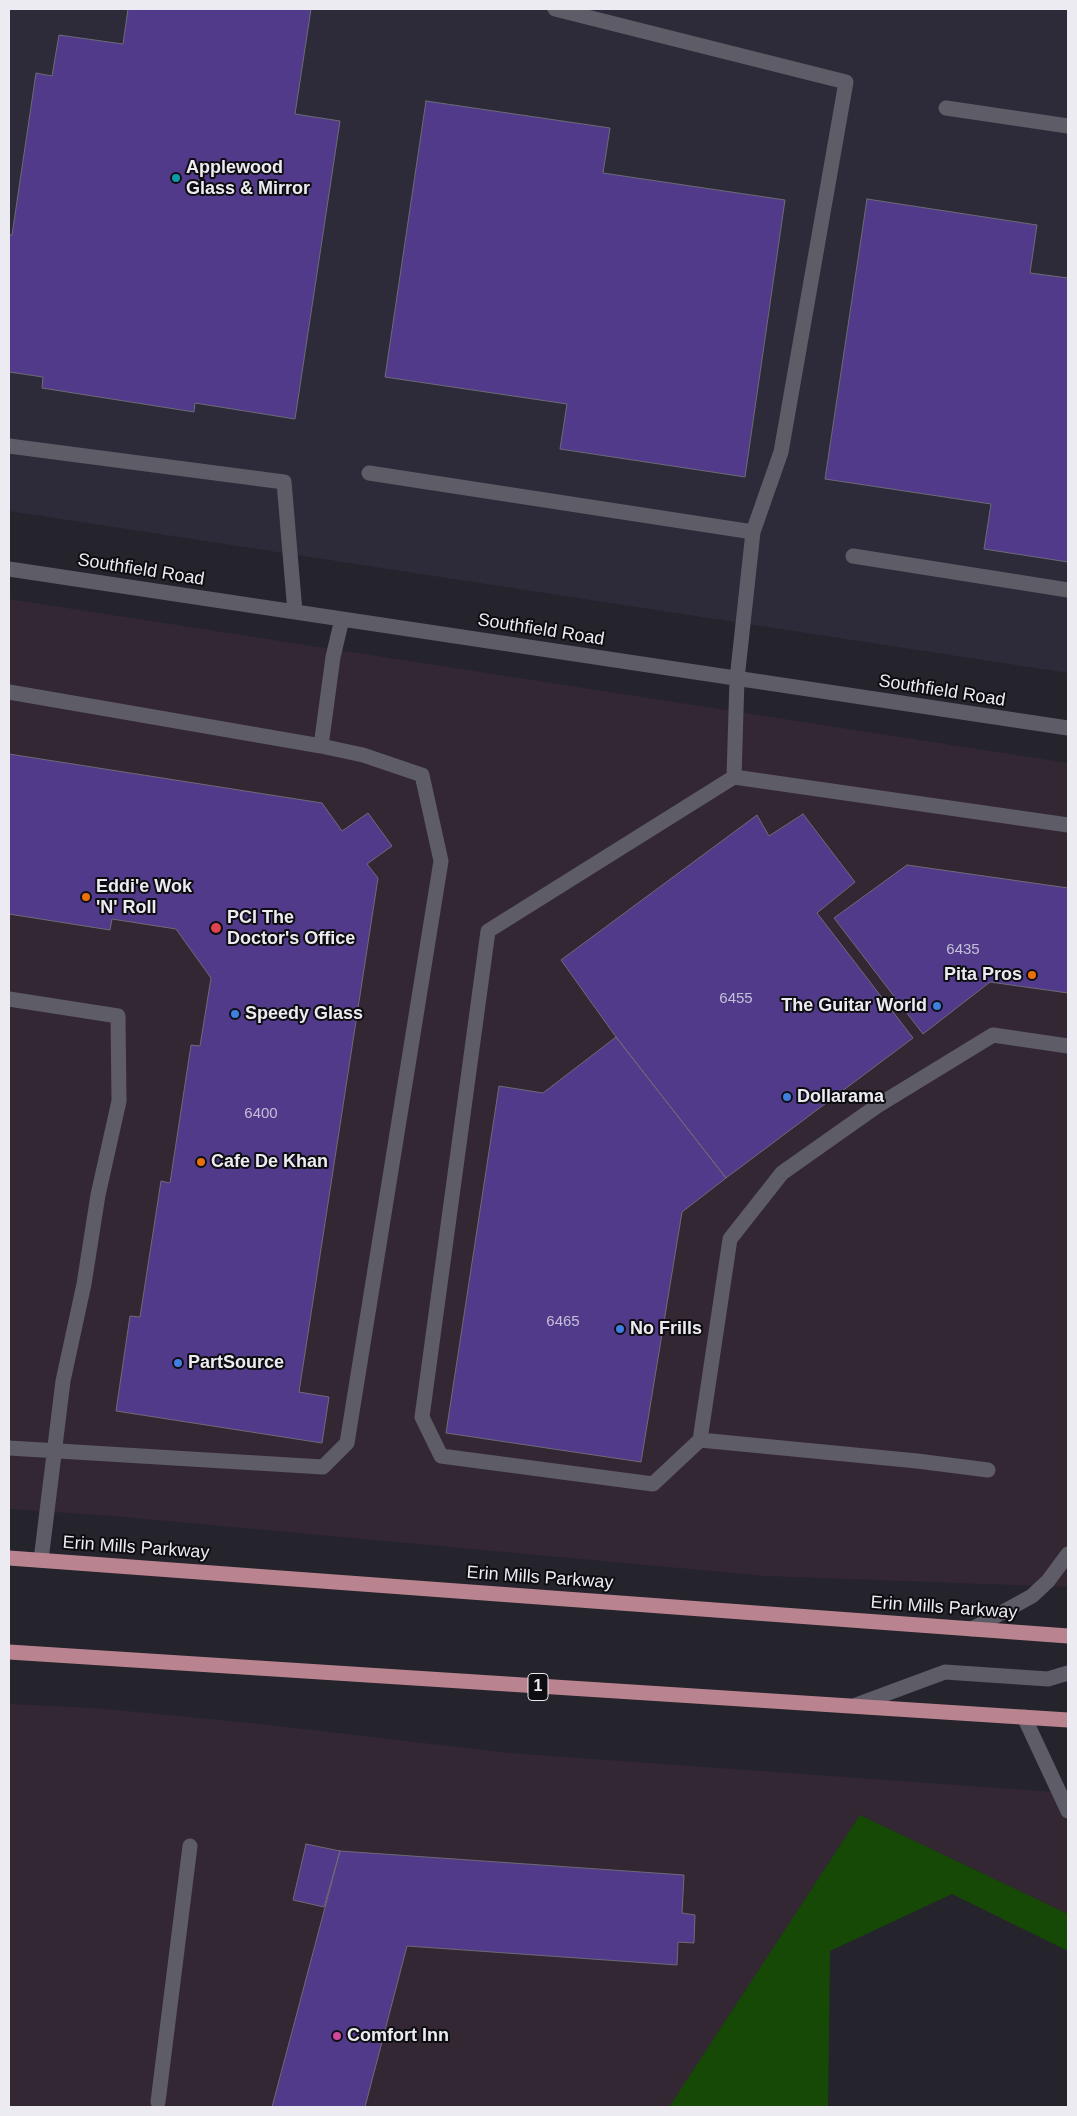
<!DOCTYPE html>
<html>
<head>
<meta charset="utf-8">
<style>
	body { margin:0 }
	#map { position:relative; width:1077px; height:2116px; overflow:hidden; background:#25232c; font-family:Arial,sans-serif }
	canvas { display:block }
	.frame { position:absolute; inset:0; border:10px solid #ecebf1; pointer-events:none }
</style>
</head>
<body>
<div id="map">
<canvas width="1077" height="2116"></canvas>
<div class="frame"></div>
</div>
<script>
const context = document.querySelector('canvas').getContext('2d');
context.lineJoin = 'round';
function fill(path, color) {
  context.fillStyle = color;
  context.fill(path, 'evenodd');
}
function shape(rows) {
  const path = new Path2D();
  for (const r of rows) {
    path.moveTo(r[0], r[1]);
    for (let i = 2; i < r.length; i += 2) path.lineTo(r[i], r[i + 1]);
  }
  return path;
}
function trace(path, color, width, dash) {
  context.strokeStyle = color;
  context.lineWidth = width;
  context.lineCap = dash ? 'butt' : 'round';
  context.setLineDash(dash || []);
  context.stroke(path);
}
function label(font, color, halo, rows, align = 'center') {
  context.font = font + ' Arial,sans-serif';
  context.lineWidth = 4;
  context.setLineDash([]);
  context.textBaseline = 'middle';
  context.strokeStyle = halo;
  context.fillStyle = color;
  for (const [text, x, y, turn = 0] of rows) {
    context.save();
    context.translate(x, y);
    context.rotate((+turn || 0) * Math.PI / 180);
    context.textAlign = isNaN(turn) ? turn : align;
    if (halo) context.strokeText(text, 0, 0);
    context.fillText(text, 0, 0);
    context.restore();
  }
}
fill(shape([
	[9,599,1068,763,1068,1587,766,1576,113,1516,9,1509],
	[9,1704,95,1708,261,1724,509,1753,1068,1793,1068,1914,860,1815,669,2107,9,2107]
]), '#342734');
fill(shape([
	[9,9,1068,9,1068,673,9,511]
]), '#2d2b39');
fill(shape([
	[860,1815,1068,1914,1068,1951,952,1894,830,1951,828,2107,669,2107]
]), '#164906');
const building = shape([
	[128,9,311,9,295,114,340,121,295,419,195,403,194,412,42,388,43,377,9,372,9,235,12,235,36,73,52,76,59,35,123,44,128,9],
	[426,101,610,128,603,173,785,200,745,477,560,449,567,404,385,377,426,101],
	[867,199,1037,225,1030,273,1068,278,1068,562,984,549,991,504,825,479,867,199],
	[9,754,322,803,342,831,368,813,392,846,367,864,378,878,299,1392,329,1397,322,1443,116,1411,130,1316,140,1317,161,1181,170,1183,191,1045,200,1046,211,978,176,929,112,919,110,930,9,914,9,754],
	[803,814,855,882,817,913,913,1038,726,1178,616,1037,561,960,757,815,769,836,803,814],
	[907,865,1068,888,1068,993,990,982,923,1034,834,918,907,865],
	[616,1037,726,1178,682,1212,641,1462,446,1433,499,1086,543,1093,616,1037],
	[306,1844,340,1851,324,1907,293,1900,306,1844],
	[340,1851,684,1875,682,1913,695,1915,694,1943,678,1942,677,1965,407,1946,365,2107,272,2107,340,1851]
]);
fill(building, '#513a8a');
trace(building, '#6d6b75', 1);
trace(shape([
	[555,9,846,82,781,452,753,532],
	[946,108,1068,126],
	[9,446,284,482,295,612],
	[369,473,753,532,737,679,734,777],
	[853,556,1068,590],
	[9,569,1068,728],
	[9,692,321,746,363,755,422,775,441,861,347,1443,323,1467,9,1448],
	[321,746,333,657,342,619],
	[1068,825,734,777,488,931,422,1417,441,1456,653,1484,700,1440,730,1239,782,1173,877,1106,993,1035,1068,1046],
	[9,999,118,1016,119,1101,98,1195,84,1284,63,1381,41,1560],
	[700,1440,917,1461,988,1470],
	[972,1629,1032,1596,1048,1581,1068,1554],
	[856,1705,945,1672,1048,1679,1068,1673],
	[1024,1717,1068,1811],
	[158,2102,190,1846]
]), '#5e5c66', 15);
trace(shape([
	[9,1558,1068,1636],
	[9,1652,1068,1720]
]), '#b9848f', 15);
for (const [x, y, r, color] of [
	[176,178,5,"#0f9aa8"],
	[86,897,5,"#e8710a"],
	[216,928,6,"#e0444e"],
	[1032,975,5,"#e8710a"],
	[937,1006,5,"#3f7fe0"],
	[235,1014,5,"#3f7fe0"],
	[787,1097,5,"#3f7fe0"],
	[201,1162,5,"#e8710a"],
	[620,1329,5,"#3f7fe0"],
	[178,1363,5,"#3f7fe0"],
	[337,2036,5,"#d1479c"]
]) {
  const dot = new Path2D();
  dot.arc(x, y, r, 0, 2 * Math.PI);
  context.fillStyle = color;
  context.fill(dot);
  trace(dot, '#0e0d11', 2);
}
label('15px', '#c5bfd7', null, [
	["6435",963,950],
	["6455",736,999],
	["6400",261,1114],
	["6465",563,1322]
]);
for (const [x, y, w] of [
	[538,1687,20]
]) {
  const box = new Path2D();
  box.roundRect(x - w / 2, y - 13.5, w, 27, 4);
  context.fillStyle = '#0e0d11';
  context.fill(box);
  trace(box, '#ecebf1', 1);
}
label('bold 16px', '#ecebf1', null, [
	["1",538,1687]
]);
label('bold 18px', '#ecebf1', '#0e0d11', [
	["Applewood",186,168],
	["Glass & Mirror",186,189],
	["Eddi'e Wok",96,887],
	["'N' Roll",96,908],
	["PCI The",227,918],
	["Doctor's Office",227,939],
	["Pita Pros",1022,975,"right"],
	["The Guitar World",927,1006,"right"],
	["Speedy Glass",245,1014],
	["Dollarama",797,1097],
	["Cafe De Khan",211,1162],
	["No Frills",630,1329],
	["PartSource",188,1363],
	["Comfort Inn",347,2036]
], 'left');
label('18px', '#ecebf1', '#0e0d11', [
	["Southfield Road",141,570,9],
	["Southfield Road",541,630,9],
	["Southfield Road",942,691,9],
	["Erin Mills Parkway",136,1548,4],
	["Erin Mills Parkway",540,1578,4],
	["Erin Mills Parkway",944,1608,4]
]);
</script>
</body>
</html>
